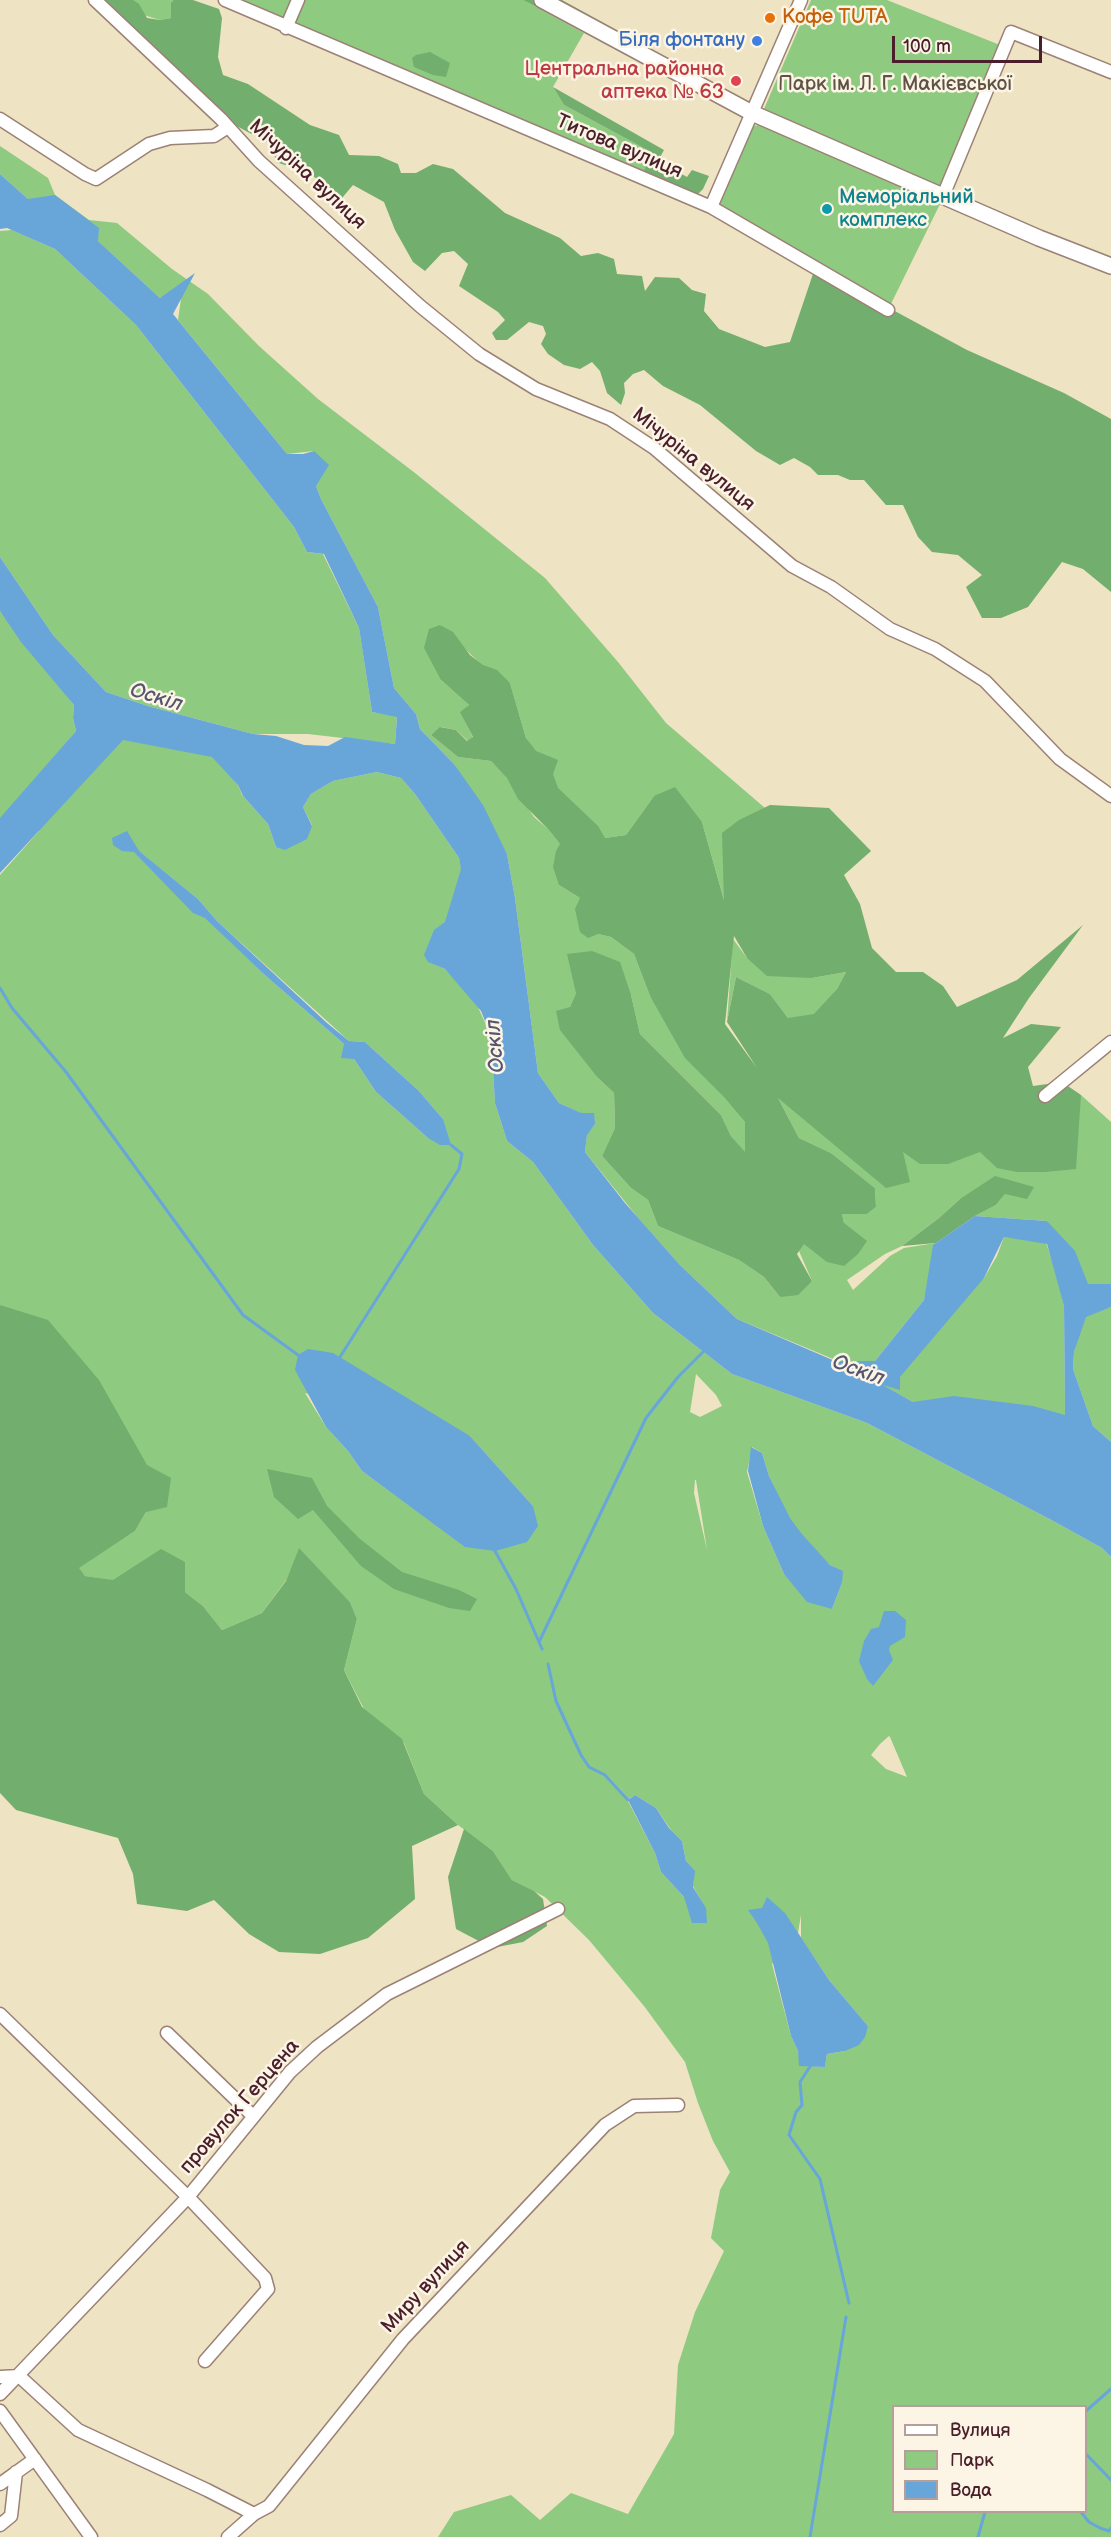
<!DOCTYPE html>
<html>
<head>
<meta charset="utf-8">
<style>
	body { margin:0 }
	#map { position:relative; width:1111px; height:2537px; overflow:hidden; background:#eee3c2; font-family:"Balsamiq Sans",sans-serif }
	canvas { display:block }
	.legend { position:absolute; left:892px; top:2405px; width:195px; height:108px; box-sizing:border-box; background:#fcf5e5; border:2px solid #b59f9b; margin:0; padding:8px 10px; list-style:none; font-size:18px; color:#4a1f2b }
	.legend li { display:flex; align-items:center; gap:12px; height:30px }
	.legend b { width:30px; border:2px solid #b59f9b }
	.scale { position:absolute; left:892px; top:36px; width:150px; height:27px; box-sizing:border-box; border:3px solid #4a1f2b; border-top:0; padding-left:8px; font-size:18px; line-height:21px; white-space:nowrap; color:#4a1f2b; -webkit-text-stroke:4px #fcf5e5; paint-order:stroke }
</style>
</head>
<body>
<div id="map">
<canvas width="1111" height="2537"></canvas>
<ul class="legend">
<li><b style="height:8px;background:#fff"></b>Вулиця</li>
<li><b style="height:16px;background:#8eca80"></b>Парк</li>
<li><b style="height:16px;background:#68a6da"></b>Вода</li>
</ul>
<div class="scale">100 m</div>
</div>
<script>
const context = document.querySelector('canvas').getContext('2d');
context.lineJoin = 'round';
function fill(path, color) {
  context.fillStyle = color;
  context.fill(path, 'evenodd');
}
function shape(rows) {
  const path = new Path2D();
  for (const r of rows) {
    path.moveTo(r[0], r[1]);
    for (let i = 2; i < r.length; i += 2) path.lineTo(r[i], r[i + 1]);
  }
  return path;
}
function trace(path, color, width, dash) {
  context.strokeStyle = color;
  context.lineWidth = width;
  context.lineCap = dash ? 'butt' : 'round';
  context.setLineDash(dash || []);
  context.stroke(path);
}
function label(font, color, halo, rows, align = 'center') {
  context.font = font + ' "Balsamiq Sans",sans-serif';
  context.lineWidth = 5;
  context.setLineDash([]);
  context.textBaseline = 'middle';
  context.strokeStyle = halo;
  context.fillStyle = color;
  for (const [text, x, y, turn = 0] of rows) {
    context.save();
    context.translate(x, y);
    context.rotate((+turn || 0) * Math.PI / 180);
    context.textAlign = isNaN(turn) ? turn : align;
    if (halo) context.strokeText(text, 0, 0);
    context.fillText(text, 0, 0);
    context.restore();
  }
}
fill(shape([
	[95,0,178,0,171,18,160,20],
	[225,0,523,0,584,33,553,87,564,105,651,152,641,178],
	[811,0,887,0,1005,47,946,190,764,109],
	[760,125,940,204,888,310,718,204,753,126],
	[0,146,48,178,55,195,89,220,117,223,172,269,208,294,259,346,318,399,415,473,545,578,618,662,666,723,765,808,741,822,727,910,702,822,654,796,626,835,605,838,558,789,526,738,510,683,483,666,440,625,441,680,469,705,461,712,473,738,468,741,456,730,441,727,431,735,458,757,491,761,505,775,534,817,548,829,560,844,559,885,580,898,598,934,611,937,634,954,650,996,745,1122,745,1153,731,1136,721,1115,640,1034,631,995,576,993,570,1007,598,1078,614,1093,615,1128,602,1156,631,1188,648,1200,658,1226,739,1260,764,1277,780,1297,812,1281,799,1251,803,1242,844,1223,842,1214,867,1214,876,1207,875,1188,831,1153,799,1138,777,1096,980,1152,1081,1095,1111,1122,1111,1286,1086,1285,1047,1221,975,1216,996,1205,1005,1194,1033,1188,960,1199,939,1218,902,1246,885,1254,847,1280,853,1290,890,1256,904,1248,936,1243,924,1300,875,1361,838,1361,737,1319,680,1265,639,1219,585,1152,587,1134,595,1124,580,1113,559,1103,538,1073,515,898,507,854,454,764,420,729,416,714,394,688,378,607,321,499,316,486,314,451,287,454,178,320,181,299,179,290,160,298,87,231,28,199,0,174],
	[12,230,55,249,136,325,294,527,307,552,323,554,359,628,372,712,397,716,395,744,308,734,253,734,148,706,106,692,53,635,0,557,0,231],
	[0,611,74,705,73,718,76,731,0,821],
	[122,738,214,755,238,785,242,795,268,824,276,847,312,825,303,807,311,794,333,781,377,772,401,778,415,794,459,858,469,899,429,962,445,969,464,989,477,1005,491,1036,495,1103,507,1141,533,1162,593,1245,653,1313,732,1374,867,1423,1055,1522,1102,1548,1111,1557,1111,2537,438,2537,454,2512,511,2495,540,2520,571,2493,628,2514,674,2434,678,2365,695,2312,724,2251,711,2238,720,2190,730,2172,713,2141,698,2103,685,2062,644,2006,589,1940,545,1897,512,1880,493,1851,458,1825,424,1794,404,1743,364,1709,344,1670,357,1619,350,1602,299,1549,287,1579,262,1613,222,1630,203,1606,185,1592,85,1576,78,1568,135,1531,146,1512,147,1466,0,1307,0,875,39,831,33,826],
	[141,853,198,899,217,921,349,1041,365,1042,419,1091,443,1119,428,1138,376,1092,344,1044,267,977],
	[696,1374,716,1395,722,1406,700,1417,690,1412],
	[305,1393,470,1436,533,1506,432,1522,362,1471,348,1451,326,1427],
	[752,1447,762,1453,769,1476,796,1533,830,1565,842,1571,842,1583,832,1609,784,1574,763,1526,747,1472],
	[695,1480,696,1480,707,1550,694,1493],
	[889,1736,890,1737,907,1777,886,1769,871,1755,880,1744],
	[606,1774,629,1799,635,1795,656,1808,671,1830,682,1841,686,1861,694,1871,693,1886,706,1909,684,1897,661,1872,655,1853,629,1803],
	[801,1915,801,1938,829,1980,868,2026,845,2051,827,2054,825,2067,800,2065,798,2051,791,2036,772,1964,800,1940,798,1933],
	[894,2406,1086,2406,1086,2512,894,2512],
	[733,939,747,958,812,978,846,972,837,989,815,1017,788,1018,770,994,736,977,727,1022],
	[1004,1237,1045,1240,1057,1275,1064,1306,1065,1415,913,1402,879,1383,897,1375,966,1290,984,1278,997,1256],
	[1111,1307,1111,1442,1093,1426,1073,1369,1074,1352,1084,1316]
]), '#8eca80');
fill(shape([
	[97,0,133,0,139,4,147,18,160,20,171,18,171,3,174,0,193,0,219,9,222,18,218,57,223,75,248,84,310,125,339,135,349,155,379,156,398,164,401,173,416,173,433,164,453,169,505,213,560,238,581,256,598,253,614,259,617,274,642,276,645,291,655,277,679,278,692,290,706,294,704,311,719,329,765,347,790,342,815,268,967,350,1064,393,1111,419,1111,592,1083,569,1062,562,1028,607,1001,618,982,618,966,587,982,575,958,555,932,552,918,537,903,505,886,505,864,480,850,480,838,475,818,475,810,467,794,458,780,465,756,451,700,405,663,386,644,370,633,374,624,383,625,393,621,405,607,393,600,371,592,362,580,369,564,365,548,354,541,344,546,334,543,326,529,322,507,340,496,340,492,333,505,320,498,312,459,286,468,264,454,251,442,253,425,271,413,262,395,230,384,202,353,185,342,198,309,173,276,162,272,145,218,116],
	[523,0,562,0,744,100,738,115],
	[430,52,450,63,446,77,433,75,414,67,412,58,416,55],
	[553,87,664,150,658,161,687,177,692,170,709,176,703,189,692,200,641,178,651,152,564,105],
	[440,625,453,632,470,655,483,665,497,670,510,683,526,738,536,751,558,760,553,774,558,788,598,826,605,838,626,835,654,796,675,787,702,822,724,900,722,833,739,820,770,805,829,808,871,851,844,875,860,904,872,948,896,972,923,972,943,986,957,1007,1017,980,1083,925,1029,998,1003,1038,1031,1024,1061,1027,1028,1067,1033,1086,1062,1082,1081,1095,1076,1169,1045,1172,1017,1172,997,1168,980,1152,948,1164,920,1164,903,1152,910,1182,886,1188,778,1098,799,1138,831,1153,875,1188,876,1207,867,1214,842,1214,844,1223,867,1241,858,1254,844,1266,827,1262,804,1244,797,1254,812,1281,798,1295,780,1297,764,1277,739,1260,658,1226,648,1200,631,1188,602,1156,615,1128,614,1093,598,1078,560,1030,556,1011,570,1007,576,993,567,954,592,951,620,962,631,995,640,1034,721,1115,731,1136,745,1152,745,1122,725,1098,685,1058,650,996,634,954,611,937,598,934,588,938,580,932,575,909,580,898,559,885,553,867,556,851,560,844,548,829,518,799,507,778,491,761,458,757,431,735,440,727,456,730,467,741,473,737,460,712,469,705,441,680,424,648,429,629],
	[734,936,747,958,767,976,812,978,846,972,837,989,814,1014,788,1018,770,994,736,977,727,1022,757,1068,725,1024],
	[995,1176,1034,1187,1027,1199,1005,1194,996,1205,975,1216,936,1243,902,1246,939,1218,960,1199],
	[0,1305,48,1320,99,1380,147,1465,171,1478,167,1507,146,1512,135,1531,79,1568,85,1576,113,1580,161,1549,185,1562,185,1592,203,1606,222,1630,262,1613,286,1581,299,1548,350,1602,357,1619,344,1670,362,1707,402,1739,424,1794,458,1825,412,1846,415,1899,368,1938,320,1954,279,1952,249,1934,214,1900,187,1911,137,1904,133,1874,118,1838,16,1810,0,1793],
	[267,1469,312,1478,327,1506,360,1539,402,1572,459,1590,477,1599,470,1611,449,1608,394,1589,361,1566,313,1510,298,1519,274,1497],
	[464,1829,493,1851,512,1880,534,1891,543,1899,547,1926,523,1942,492,1948,456,1929,448,1877]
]), '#72ae6e');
fill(shape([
	[0,174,28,199,55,195,99,228,98,241,160,298,195,273,173,314,287,454,303,454,314,451,329,465,316,486,321,499,378,607,394,688,416,714,420,729,454,764,483,805,507,854,515,898,538,1073,559,1103,581,1113,594,1113,595,1124,587,1135,585,1152,625,1203,680,1265,737,1319,835,1361,875,1361,924,1300,933,1245,975,1216,1047,1221,1075,1251,1088,1284,1111,1284,1111,1307,1086,1317,1074,1352,1073,1369,1093,1426,1111,1442,1111,1557,1102,1548,1055,1522,867,1423,732,1374,653,1313,593,1245,533,1162,507,1141,495,1103,491,1036,481,1011,445,969,428,962,424,955,434,930,445,922,461,869,459,858,415,794,401,778,377,772,333,781,311,794,303,807,312,826,307,839,285,850,276,847,268,824,243,796,238,785,212,757,123,740,0,873,0,818,76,731,73,718,74,705,21,642,0,611,0,557,53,635,106,692,148,706,253,734,276,736,304,745,328,746,345,737,395,744,397,717,372,712,359,628,324,554,307,552,294,527,136,325,55,249,7,228,0,229],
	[1004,1237,1047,1244,1064,1306,1065,1415,1033,1406,954,1396,913,1402,883,1385,900,1390,900,1377,984,1278],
	[127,831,139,851,198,899,217,921,327,1023,349,1041,365,1042,419,1091,443,1119,451,1145,440,1145,428,1138,376,1092,354,1059,341,1058,344,1044,267,977,205,918,193,913,134,852,122,851,113,845,112,838],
	[308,1349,333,1353,470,1436,533,1506,538,1526,527,1542,495,1551,465,1547,362,1471,348,1451,326,1427,295,1370,298,1355],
	[751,1447,762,1453,769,1476,790,1518,801,1533,830,1565,843,1571,842,1583,832,1609,807,1602,784,1574,763,1526,748,1471],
	[884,1611,895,1611,906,1620,905,1637,890,1646,889,1650,893,1660,873,1686,867,1679,859,1661,864,1641,871,1629,879,1627],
	[635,1795,656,1808,669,1828,682,1841,686,1861,695,1871,693,1887,706,1908,707,1923,692,1923,684,1897,661,1872,655,1853,628,1800],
	[767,1897,785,1913,829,1980,868,2026,865,2037,859,2045,845,2051,827,2054,825,2067,799,2066,798,2051,791,2036,768,1943,757,1923,748,1910,762,1908]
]), '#68a6da');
trace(shape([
	[0,988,12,1008,66,1072,243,1315,298,1355],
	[340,1357,459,1169,462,1154,451,1145],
	[495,1551,516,1589,542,1649],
	[539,1642,646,1418,678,1377,703,1352],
	[548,1664,556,1701,581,1755,589,1767,605,1775,628,1800],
	[811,2065,800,2082,802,2105,796,2112,789,2135,820,2179,849,2303],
	[1086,2411,1111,2389],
	[1086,2454,1111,2480],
	[1081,2512,1089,2522,1100,2528,1109,2531,1111,2528],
	[810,2537,846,2317],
	[978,2537,985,2512]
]), '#68a6da', 3);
const minor = shape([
	[95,0,221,119,259,161,420,306,479,354,536,389,610,419,654,448,792,566,831,587,890,629,935,649,985,681,1060,759,1111,796],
	[225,0,711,207,888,310],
	[286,28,298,0],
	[0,119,85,174,96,179,149,144,170,138,214,136,228,127],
	[943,196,1011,32,1111,72],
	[711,207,801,0],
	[1045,1096,1111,1042],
	[0,2014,188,2197,265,2278,268,2289,205,2361],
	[167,2033,253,2116],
	[0,2377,19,2376,78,2430,207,2490,254,2514],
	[0,2394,188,2197,290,2072,317,2047,387,1994,558,1909],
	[0,2411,91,2537],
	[0,2484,35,2459],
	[0,2525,11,2516,16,2472],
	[228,2537,254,2514,269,2506,403,2339,605,2125,634,2106,678,2105]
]);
const major = shape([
	[542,0,752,113,1039,238,1111,266]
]);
trace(minor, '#9c8176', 15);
trace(major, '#9c8176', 18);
trace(minor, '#fff', 12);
trace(major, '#fff', 15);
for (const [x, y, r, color] of [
	[770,18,6,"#e8710a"],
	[757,41,6,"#3f7fe0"],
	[736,81,6,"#e0444e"],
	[827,209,6,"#0f9aa8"]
]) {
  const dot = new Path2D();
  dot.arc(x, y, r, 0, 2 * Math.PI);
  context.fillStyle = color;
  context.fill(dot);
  trace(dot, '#fcf5e5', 2);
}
label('20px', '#c56008', '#fcf5e5', [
	["Кофе TUTA",782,18]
], 'left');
label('20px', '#366cbe', '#fcf5e5', [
	["Біля фонтану",745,41]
], 'right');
label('20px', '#be3a42', '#fcf5e5', [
	["Центральна районна",724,70],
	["аптека № 63",724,93]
], 'right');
label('20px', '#5e5244', '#fcf5e5', [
	["Парк ім. Л. Г. Макієвської",895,85]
]);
label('20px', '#4a1f2b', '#fcf5e5', [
	["Титова вулиця",619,147,23],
	["Мічуріна вулиця",307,175,43],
	["Мічуріна вулиця",693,460,39],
	["провулок Герцена",240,2107,-49],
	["Миру вулиця",426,2287,-47]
]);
label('20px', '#0d838f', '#fcf5e5', [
	["Меморіальний",839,198],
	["комплекс",839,221]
], 'left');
label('italic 21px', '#565571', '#fcf5e5', [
	["Оскіл",156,698,17],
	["Оскіл",496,1046,-95],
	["Оскіл",858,1371,20]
]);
</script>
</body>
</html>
